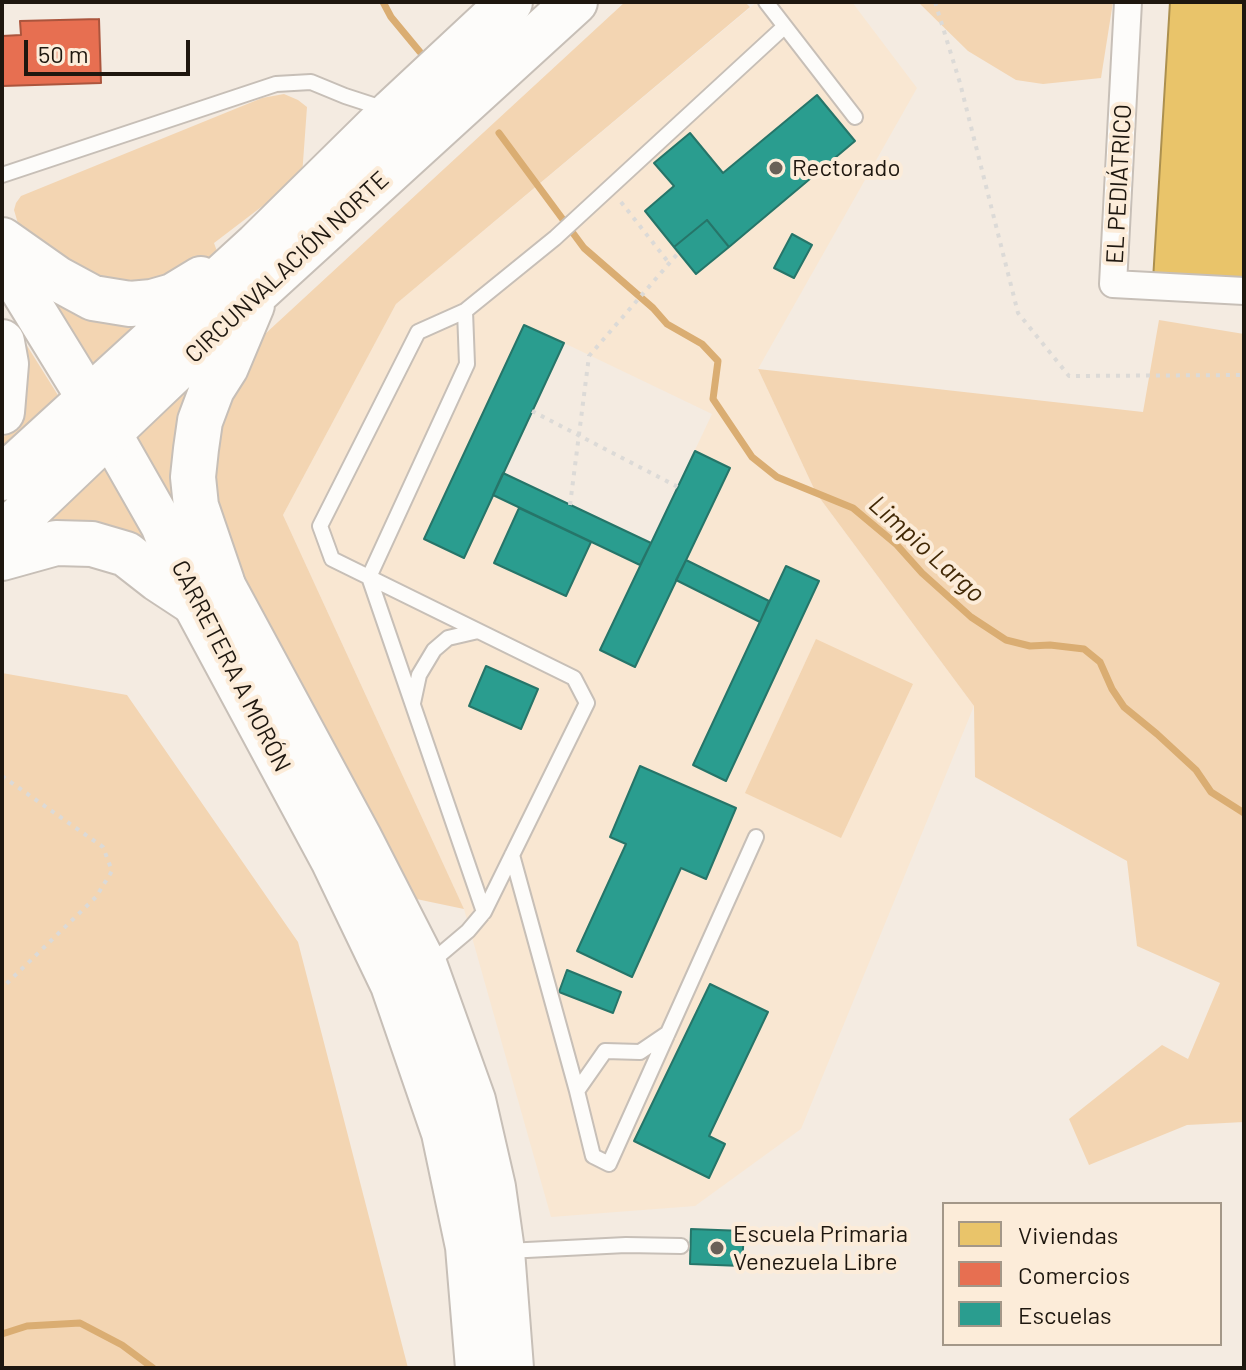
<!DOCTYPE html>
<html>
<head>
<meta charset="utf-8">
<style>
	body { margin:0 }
	#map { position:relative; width:1246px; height:1370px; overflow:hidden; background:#f4ebe1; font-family:Barlow,sans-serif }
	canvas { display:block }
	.frame { position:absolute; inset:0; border:4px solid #1e170f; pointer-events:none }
	.legend { position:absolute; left:942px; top:1202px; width:280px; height:144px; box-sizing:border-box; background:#fcecd9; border:2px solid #a39788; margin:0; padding:10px 14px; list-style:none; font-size:24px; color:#1e170f }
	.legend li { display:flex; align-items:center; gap:16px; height:40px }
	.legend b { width:40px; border:2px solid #a39788 }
	.scale { position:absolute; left:24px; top:40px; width:166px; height:36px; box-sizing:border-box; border:4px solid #1e170f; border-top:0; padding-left:10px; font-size:24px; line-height:28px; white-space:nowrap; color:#1e170f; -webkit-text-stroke:6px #fcecd9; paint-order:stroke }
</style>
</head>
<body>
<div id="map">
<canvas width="1246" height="1370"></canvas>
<div class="frame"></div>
<ul class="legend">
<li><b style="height:22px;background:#e9c46a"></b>Viviendas</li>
<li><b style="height:22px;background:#e76f51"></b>Comercios</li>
<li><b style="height:22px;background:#2a9d8f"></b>Escuelas</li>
</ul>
<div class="scale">50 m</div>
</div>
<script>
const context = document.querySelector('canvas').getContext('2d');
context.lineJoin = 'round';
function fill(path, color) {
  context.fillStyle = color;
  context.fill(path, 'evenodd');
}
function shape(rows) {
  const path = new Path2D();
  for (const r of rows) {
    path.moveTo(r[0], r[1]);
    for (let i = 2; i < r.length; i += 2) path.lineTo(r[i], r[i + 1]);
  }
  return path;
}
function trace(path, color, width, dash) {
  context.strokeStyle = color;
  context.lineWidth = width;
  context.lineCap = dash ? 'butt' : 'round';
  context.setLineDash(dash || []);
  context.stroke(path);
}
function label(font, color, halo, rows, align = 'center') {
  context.font = font + ' Barlow,sans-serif';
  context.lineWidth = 8;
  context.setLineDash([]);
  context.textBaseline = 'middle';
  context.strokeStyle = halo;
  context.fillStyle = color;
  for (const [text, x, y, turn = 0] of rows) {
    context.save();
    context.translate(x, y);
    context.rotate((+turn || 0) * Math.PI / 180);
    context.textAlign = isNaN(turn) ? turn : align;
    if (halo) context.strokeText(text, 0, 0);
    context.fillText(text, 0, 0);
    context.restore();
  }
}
fill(shape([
	[757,2,852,2,917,88,758,369,816,493,974,706,801,1129,695,1206,551,1217,464,909,283,515,396,304],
	[564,343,712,414,651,543,503,473]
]), '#f9e7d2');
fill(shape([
	[625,2,745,2,750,7,396,304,283,515,464,909,402,896,218,524,211,466,215,414,252,346],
	[918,2,1113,2,1101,78,1043,84,1016,80,968,51],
	[284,94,298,100,307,107,302,176,214,243,218,254,173,281,98,291,19,227,14,210,16,203,21,196,262,98],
	[37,281,170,315,96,376],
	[1159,320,1244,334,1244,1122,1187,1125,1089,1165,1069,1119,1162,1045,1188,1059,1220,983,1137,946,1127,861,975,777,974,706,816,493,758,369,1143,412],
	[14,325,66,408,2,466,2,443,11,417],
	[213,366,183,516,158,482,136,435],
	[101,463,164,569,16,540],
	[816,639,913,684,841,838,745,793],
	[2,673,127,695,298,942,408,1368,2,1368]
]), '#f3d5b2');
const homes = shape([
	[1170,2,1244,2,1244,285,1153,280,1170,2]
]);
fill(homes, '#e9c46a');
trace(homes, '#ac904f', 2);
const shops = shape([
	[99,19,101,83,2,86,2,36,21,35,20,21,99,19]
]);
fill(shops, '#e76f51');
trace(shops, '#ab553d', 2);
const schools = shape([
	[817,95,855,141,729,247,707,220,674,247,645,211,674,186,654,163,690,133,723,173,817,95],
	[707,220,729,247,696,274,674,247,707,220],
	[792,234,812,245,794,278,774,268,792,234],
	[524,325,564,343,464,558,424,539,524,325],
	[695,451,730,468,635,667,600,650,695,451],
	[503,473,651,543,640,565,493,495,503,473],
	[519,508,591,542,566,596,494,563,519,508],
	[686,560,769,601,760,622,676,580,686,560],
	[786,566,819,581,726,781,693,765,786,566],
	[486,666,538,689,521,729,469,706,486,666],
	[640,766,736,808,706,879,681,868,632,977,577,951,626,844,610,837,640,766],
	[567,970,621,992,613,1013,559,992,567,970],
	[710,984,768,1012,709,1136,725,1144,709,1178,634,1141,710,984],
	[691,1229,744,1231,742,1266,690,1264,691,1229]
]);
fill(schools, '#2a9d8f');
trace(schools, '#267569', 2);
trace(shape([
	[383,2,391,17,420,52],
	[499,133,584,248,653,308,667,324,702,344,718,361,713,399,752,457,777,477,853,508,896,544,922,573,971,617,1006,640,1030,646,1050,645,1084,649,1100,662,1112,689,1124,707,1157,734,1196,770,1211,792,1244,813],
	[2,1334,27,1326,80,1323,122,1345,153,1368]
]), '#daad72', 7);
const service = shape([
	[766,2,855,117],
	[2,175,276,84,311,82,345,96,385,109],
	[465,311,467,364,369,577,484,912],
	[413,703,419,675,434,650,448,638,478,631],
	[512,855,577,1091,593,1156,609,1164,756,837],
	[429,964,468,931,484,912,587,703,574,678,332,559,320,526,418,332,465,311,555,238,784,27],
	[577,1091,605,1051,640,1052,668,1033],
	[507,1251,626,1245,681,1246]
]);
const minor = shape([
	[1128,2,1113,284,1244,291]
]);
const primary = shape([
	[2,258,109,432,162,525,193,602,332,860,392,985,443,1133,467,1247,477,1368],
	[197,559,222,582,361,839,426,966,474,1100,494,1187,503,1251,512,1368]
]);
const trunk = shape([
	[2,240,56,278,93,298,130,304,152,302,173,296,201,279],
	[2,342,6,364,2,412],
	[2,478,257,245,393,111,510,2],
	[2,535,258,291,575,2],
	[2,558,56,543,92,544,126,554,158,579,193,602],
	[222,582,196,506,193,477,196,449,200,421,212,389,226,367,252,305]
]);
trace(service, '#c7bfb7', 18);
trace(minor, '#c7bfb7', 30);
trace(primary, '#c7bfb7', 46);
trace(trunk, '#c7bfb7', 48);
trace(shape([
	[935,2,960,83,1018,313,1069,376,1244,375],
	[621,202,669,263],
	[532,411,678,487],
	[570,505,589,356,679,252],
	[2,776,103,847,112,871,96,897,2,988]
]), '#dcdad7', 4, [4, 6]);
trace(service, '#fdfcfa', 14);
trace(minor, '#fdfcfa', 26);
trace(primary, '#fdfcfa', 42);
trace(trunk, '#fdfcfa', 44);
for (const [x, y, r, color] of [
	[776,168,8,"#696158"],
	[717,1248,8,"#696158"]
]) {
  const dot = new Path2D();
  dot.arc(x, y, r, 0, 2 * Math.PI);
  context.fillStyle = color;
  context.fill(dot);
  trace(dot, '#fcecd9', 3);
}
label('24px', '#1e170f', '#fcecd9', [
	["Rectorado",792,168],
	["Escuela Primaria",733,1234],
	["Venezuela Libre",733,1262]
], 'left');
label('24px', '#1e170f', '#fcecd9', [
	["EL PEDIÁTRICO",1119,184,-87],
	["CIRCUNVALACIÓN NORTE",287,267,-43],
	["CARRETERA A MORÓN",231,666,63]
]);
label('italic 26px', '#412805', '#fcecd9', [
	["Limpio Largo",927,549,42]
]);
</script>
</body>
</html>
